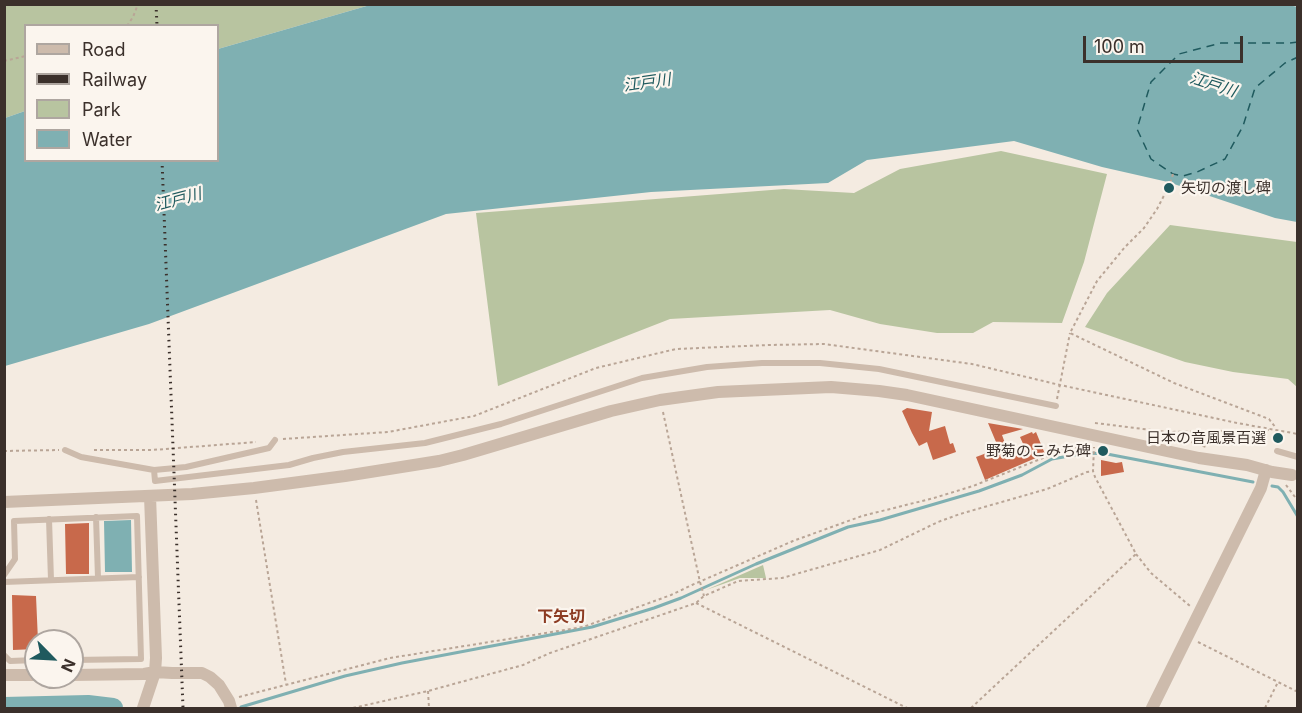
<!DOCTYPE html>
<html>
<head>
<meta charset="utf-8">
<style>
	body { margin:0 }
	#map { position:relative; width:1302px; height:713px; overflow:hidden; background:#f4ebe1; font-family:Inter,sans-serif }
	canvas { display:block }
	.frame { position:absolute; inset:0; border:6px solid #3b302b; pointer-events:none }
	.legend { position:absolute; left:24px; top:24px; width:195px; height:138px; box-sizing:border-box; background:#fbf5ee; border:2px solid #aea6a0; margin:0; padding:8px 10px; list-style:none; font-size:18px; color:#3b302b }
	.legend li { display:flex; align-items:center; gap:12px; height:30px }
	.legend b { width:30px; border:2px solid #aea6a0 }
	.north { position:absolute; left:24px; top:629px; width:60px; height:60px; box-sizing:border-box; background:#fbf5ee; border:2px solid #aea6a0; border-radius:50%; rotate:114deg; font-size:16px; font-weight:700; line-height:24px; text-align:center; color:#3b302b }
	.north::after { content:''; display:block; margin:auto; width:21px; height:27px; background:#1f5a5e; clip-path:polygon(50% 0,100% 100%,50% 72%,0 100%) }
	.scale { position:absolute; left:1083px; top:36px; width:160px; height:27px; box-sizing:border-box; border:3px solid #3b302b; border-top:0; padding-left:8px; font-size:18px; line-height:21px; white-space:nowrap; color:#3b302b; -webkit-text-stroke:4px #fbf5ee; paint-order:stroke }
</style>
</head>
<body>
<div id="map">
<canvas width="1302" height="713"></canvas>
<div class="frame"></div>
<ul class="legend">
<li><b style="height:8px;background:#cdbbac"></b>Road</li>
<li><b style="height:8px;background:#3b302b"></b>Railway</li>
<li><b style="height:16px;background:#b8c4a0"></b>Park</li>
<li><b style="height:16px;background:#7fb0b2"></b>Water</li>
</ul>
<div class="north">N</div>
<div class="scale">100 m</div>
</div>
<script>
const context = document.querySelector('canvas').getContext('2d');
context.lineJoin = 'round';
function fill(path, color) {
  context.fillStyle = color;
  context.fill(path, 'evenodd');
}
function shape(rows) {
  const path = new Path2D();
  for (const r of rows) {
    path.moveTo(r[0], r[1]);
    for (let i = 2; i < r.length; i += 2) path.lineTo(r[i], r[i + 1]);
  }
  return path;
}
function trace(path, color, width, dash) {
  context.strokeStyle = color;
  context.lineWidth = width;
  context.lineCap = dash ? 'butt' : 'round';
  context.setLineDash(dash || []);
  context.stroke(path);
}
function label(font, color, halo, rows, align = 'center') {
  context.font = font + ' Inter,"Noto Sans JP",sans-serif';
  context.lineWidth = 4.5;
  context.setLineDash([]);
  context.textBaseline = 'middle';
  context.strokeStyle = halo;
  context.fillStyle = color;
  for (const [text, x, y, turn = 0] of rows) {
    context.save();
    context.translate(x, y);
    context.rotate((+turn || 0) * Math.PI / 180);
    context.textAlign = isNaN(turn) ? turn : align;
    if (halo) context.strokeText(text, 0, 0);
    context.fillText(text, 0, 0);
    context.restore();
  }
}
fill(shape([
	[5,5,370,5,218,49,218,26,26,26,25,111,5,118],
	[1001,151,1107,174,1084,262,1062,323,993,322,973,333,937,333,880,324,830,310,670,319,498,386,476,213,784,189,854,193,900,169],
	[1170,225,1297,242,1297,387,1288,379,1233,372,1185,362,1085,327,1107,293],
	[763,565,766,578,740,578,706,590]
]), '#b8c4a0');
fill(shape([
	[1288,5,1298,7,1297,222,1275,218,1168,182,1102,167,1014,141,867,160,828,183,651,192,446,214,149,324,5,366,5,118,25,111,26,160,218,160,218,49,370,5],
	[131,520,132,572,105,572,104,521]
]), '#7fb0b2');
trace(shape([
	[1272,486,1278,487,1283,492,1298,517],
	[241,707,345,676,402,663,592,627,654,608,681,598,756,564,848,527,880,520,979,491,1022,475,1052,459,1087,453,1107,454,1253,482]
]), '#7fb0b2', 3);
trace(shape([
	[4,707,88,705,113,708]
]), '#7fb0b2', 20);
trace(shape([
	[1298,42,1289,43,1221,43,1179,54,1151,82,1137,129,1151,159,1173,174,1183,176,1197,172,1225,159,1243,126,1255,88,1285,63,1298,57]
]), '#1f5a5e', 1.5, [8, 6]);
fill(shape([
	[907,408,932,412,929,431,945,426,950,444,953,443,956,452,933,460,927,442,919,446,912,433,902,411],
	[988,423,1023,429,1002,435,1009,454,1025,448,1020,437,1032,432,1033,434,1036,432,1045,454,985,480,976,457,992,451,989,445,996,442],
	[1101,460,1116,463,1122,462,1124,472,1101,476],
	[89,523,89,574,66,574,65,524],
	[12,595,36,596,38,641,36,641,36,649,13,650]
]), '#c8694b');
trace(shape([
	[127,26,133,17,138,4],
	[4,61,26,56],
	[1173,174,1170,184,1157,209,1144,228,1125,247,1097,281,1070,333,1174,383,1269,419,1276,428],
	[1057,399,1070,333],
	[663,412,700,582,704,596],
	[1095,423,1167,432,1269,430],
	[1169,433,1182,439,1206,447],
	[283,439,388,432,474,416,596,368,676,349,768,345,824,344,972,364,1060,385,1237,423,1298,434],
	[1279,443,1282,431],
	[94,450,152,450,256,442],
	[4,451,59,450],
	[1286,485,1298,501],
	[256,500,286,684],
	[1136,554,1151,573,1190,606],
	[696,603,907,708],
	[1198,642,1298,692],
	[428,691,429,708],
	[239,697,390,658,583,627,671,595,692,585,793,541,862,516,934,498,973,486,1053,454,1080,447,1090,447],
	[353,708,428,691,523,665,550,653,696,603,704,596,738,581,782,578,880,550,938,522,960,514,1047,489,1087,472,1093,471],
	[971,708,1136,554,1095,477,1093,471,1094,447],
	[1265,708,1278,682]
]), '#b9a596', 2, [3, 3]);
trace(shape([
	[65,450,81,457,154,470,186,467,269,448,275,440],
	[1277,451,1298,457],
	[154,470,155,481,289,465,313,458,343,452,425,443,501,424,642,378,707,367,762,363,820,363,879,369,1056,406],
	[96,517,98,578],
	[49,519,51,580],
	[4,575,15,559,14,521,137,516,141,659,72,660],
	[4,582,139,577],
	[4,655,10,661,36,660]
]), '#cdbbac', 6);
trace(shape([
	[4,502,192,494,254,488,345,476,439,461,463,455,611,411,660,400,718,392,831,387,879,391,907,395,1199,458,1247,465,1272,472,1292,475],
	[4,675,36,675],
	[72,675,144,674,155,672,172,673,202,673,210,677,219,685,229,701,231,708],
	[143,708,155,672,156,658,150,496],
	[1152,708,1261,488,1266,470]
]), '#cdbbac', 12);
trace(shape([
	[156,4,157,26],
	[162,160,183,708]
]), '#3b302b', 3, [1.5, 4.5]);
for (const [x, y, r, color] of [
	[1169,188,6,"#1f5a5e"],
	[1278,438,6,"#1f5a5e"],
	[1103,451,6,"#1f5a5e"]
]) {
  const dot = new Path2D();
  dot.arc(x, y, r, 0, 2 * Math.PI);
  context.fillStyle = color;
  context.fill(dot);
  trace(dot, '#fbf5ee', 2);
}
label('15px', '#3b302b', '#fbf5ee', [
	["矢切の渡し碑",1181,188,"left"],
	["日本の音風景百選",1266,438],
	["野菊のこみち碑",1091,451]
], 'right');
label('italic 16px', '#1f5a5e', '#fbf5ee', [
	["江戸川",647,83,-8],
	["江戸川",1213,85,18],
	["江戸川",178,200,-15]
]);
label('bold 16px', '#8c3b22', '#fbf5ee', [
	["下矢切",561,617]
]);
</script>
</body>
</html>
